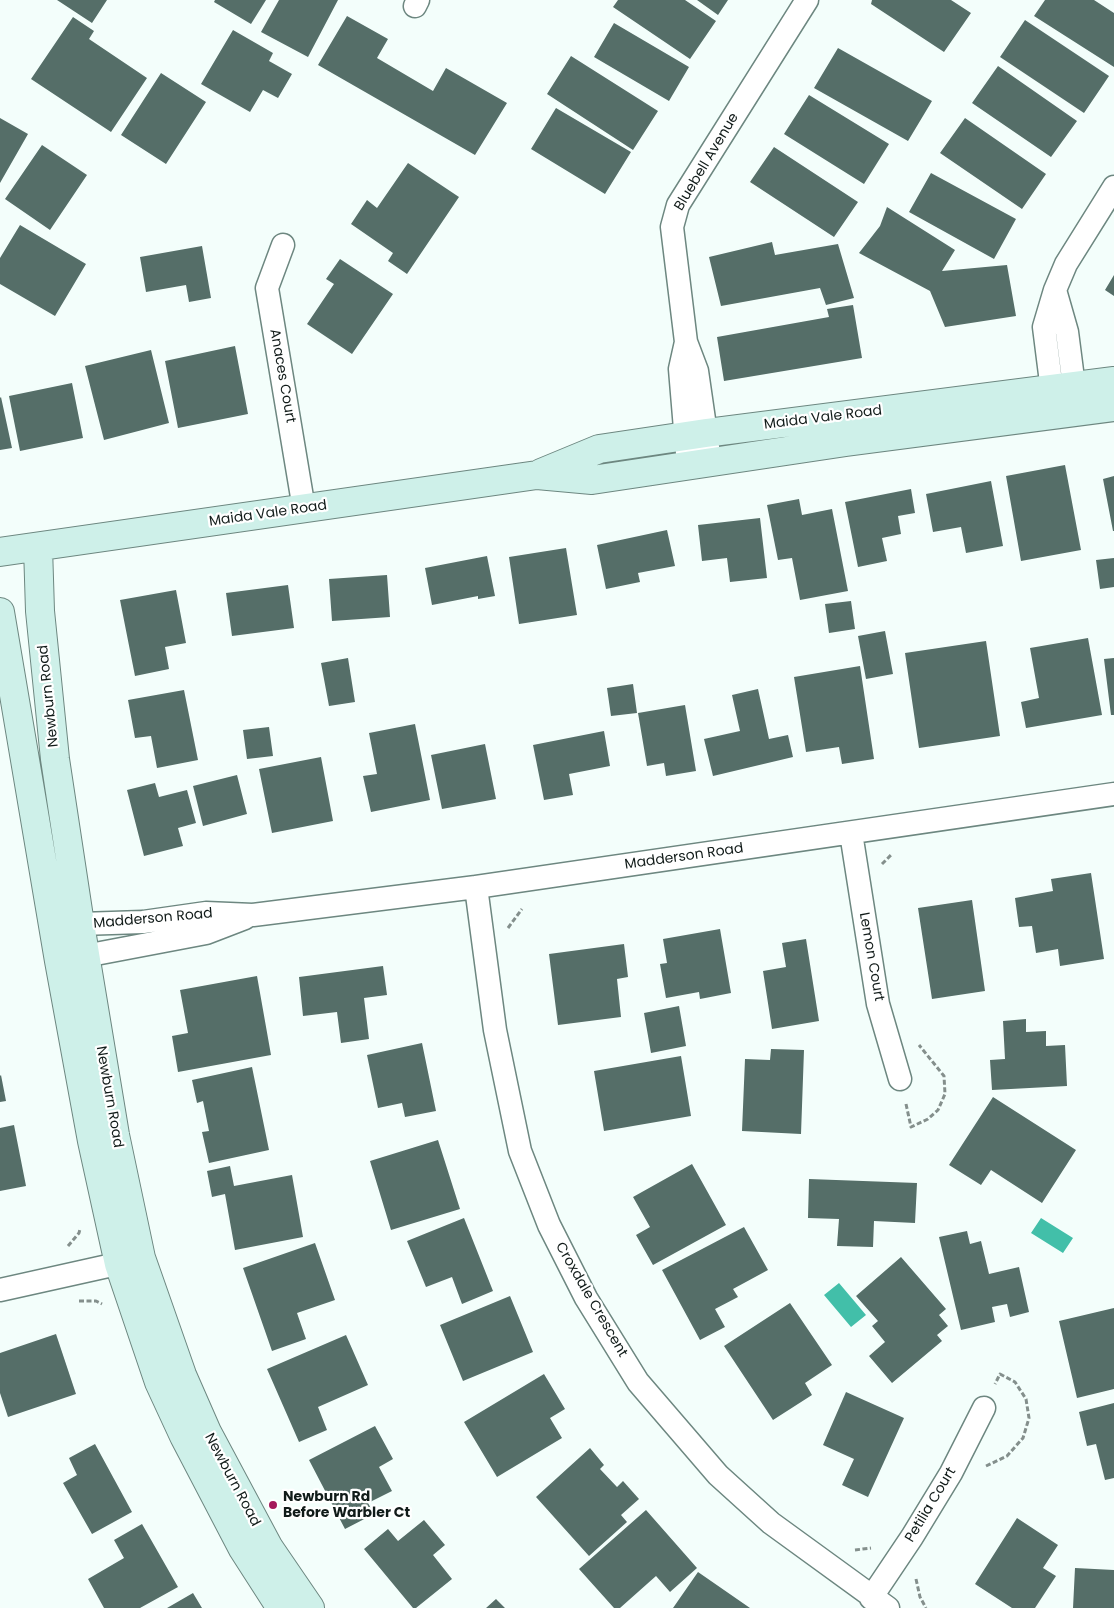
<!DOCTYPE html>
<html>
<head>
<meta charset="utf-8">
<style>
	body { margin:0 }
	canvas { display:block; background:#f3fefb }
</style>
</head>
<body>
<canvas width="1114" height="1608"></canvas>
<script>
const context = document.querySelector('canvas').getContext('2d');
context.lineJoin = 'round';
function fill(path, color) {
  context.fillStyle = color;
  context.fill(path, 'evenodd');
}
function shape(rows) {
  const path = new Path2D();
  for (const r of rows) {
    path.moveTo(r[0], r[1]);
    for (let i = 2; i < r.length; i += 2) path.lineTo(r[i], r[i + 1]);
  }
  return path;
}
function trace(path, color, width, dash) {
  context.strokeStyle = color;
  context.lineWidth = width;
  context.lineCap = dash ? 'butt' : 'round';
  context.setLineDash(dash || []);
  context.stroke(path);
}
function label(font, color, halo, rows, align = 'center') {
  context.font = font + ' Poppins,sans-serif';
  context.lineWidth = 4.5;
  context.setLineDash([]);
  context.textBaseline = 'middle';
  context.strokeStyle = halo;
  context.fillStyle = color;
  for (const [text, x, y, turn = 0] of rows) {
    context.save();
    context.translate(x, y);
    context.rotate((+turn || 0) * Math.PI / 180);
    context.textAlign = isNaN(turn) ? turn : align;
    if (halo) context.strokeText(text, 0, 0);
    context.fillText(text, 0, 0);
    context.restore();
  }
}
fill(shape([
	[1041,1218,1073,1238,1063,1253,1031,1233],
	[839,1283,866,1315,851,1327,824,1295]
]), '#42bfa9');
fill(shape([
	[57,0,107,0,92,23],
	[215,0,266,0,251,24,214,2],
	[279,0,338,0,308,57,261,32],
	[618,0,685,0,716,21,690,59,613,7],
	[697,0,728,0,718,15],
	[872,0,951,0,971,13,944,52,871,4],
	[1045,0,1094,0,1114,13,1114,67,1034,16],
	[347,16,388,39,377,58,433,91,446,68,507,103,475,155,318,65],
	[73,17,94,31,89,39,147,78,111,132,31,79],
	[1025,20,1109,76,1084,113,1000,57],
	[614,23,689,67,669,101,594,57],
	[233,30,273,53,269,61,292,74,278,98,263,90,250,112,201,84],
	[838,48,932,101,908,141,814,88],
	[571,56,658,111,633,150,547,94],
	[998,66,1077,121,1051,157,972,103],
	[161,73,206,102,166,164,121,135],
	[809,95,889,144,864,184,784,134],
	[556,108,631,152,605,194,531,149],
	[0,118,28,134,0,183],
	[965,118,1046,174,1022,209,940,153],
	[42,145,87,175,50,230,5,199],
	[774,147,858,202,834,237,750,182],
	[408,163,459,197,407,274,388,261,393,253,351,224,367,200,377,208],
	[931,173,1016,219,994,259,909,212],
	[887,207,955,250,942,271,1007,265,1016,316,945,327,930,291,859,253,880,226],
	[20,225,86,264,55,316,0,284,0,258],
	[772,242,775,255,838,244,854,298,826,305,820,288,721,306,709,257],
	[202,246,211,298,189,302,186,285,146,292,140,257],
	[340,259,393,294,352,354,307,324,334,284,326,279],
	[1114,275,1114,296,1105,290],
	[853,305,862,358,724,381,717,337,829,317,827,309],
	[235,346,248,414,178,428,165,361],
	[151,350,169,423,104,440,85,366],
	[72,383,83,438,20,451,9,396],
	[1,397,12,448,0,450,0,398],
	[1065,465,1081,550,1021,561,1006,476],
	[1114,476,1114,531,1113,531,1103,479],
	[991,481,1003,546,966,553,961,527,933,532,926,494],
	[911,489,915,513,898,516,901,534,882,538,887,561,858,567,845,502],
	[799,499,802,515,832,509,848,591,800,600,792,558,778,560,767,505],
	[760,518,767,578,730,582,727,558,702,561,698,525],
	[667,530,675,566,638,573,640,582,606,589,597,545],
	[566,548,577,615,519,624,509,557],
	[487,556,495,596,478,599,478,596,432,605,425,568],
	[1114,558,1114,587,1100,589,1096,560],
	[387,575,390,617,332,621,329,579],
	[288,585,294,628,232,636,226,593],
	[176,590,186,643,165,647,169,669,135,676,120,600],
	[851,601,855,629,829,633,825,604],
	[885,631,893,674,866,679,858,636],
	[1088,638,1102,715,1026,728,1021,702,1039,698,1030,648],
	[986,641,1000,736,919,748,905,653],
	[348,658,355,702,329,706,321,663],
	[1114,658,1114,715,1111,715,1104,659],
	[860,666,874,759,842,764,839,747,806,752,794,677],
	[633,684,637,713,611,716,607,688],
	[758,689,769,739,788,735,793,757,713,776,704,739,740,731,732,695],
	[184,690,198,760,157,768,151,736,135,738,128,700],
	[685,705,696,771,666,776,664,763,647,766,638,713],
	[415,724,430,800,371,812,363,776,377,774,369,733],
	[269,727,273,756,247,759,243,730],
	[604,731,610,766,569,774,573,795,544,800,533,745],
	[485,744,496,799,442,809,431,755],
	[321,757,333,821,272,833,259,769],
	[237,775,247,814,203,826,193,786],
	[155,783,159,797,187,790,196,823,178,828,183,846,144,856,127,790],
	[1091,873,1104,959,1060,966,1058,949,1036,953,1032,926,1019,927,1015,898,1053,891,1051,879],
	[972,900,985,991,932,999,918,908],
	[720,929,731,993,700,999,699,992,666,998,660,964,667,963,663,939],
	[806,939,819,1021,772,1029,763,971,786,967,782,943],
	[624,944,628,977,617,979,621,1017,558,1025,549,954],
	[383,966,387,995,364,998,369,1039,341,1043,337,1012,303,1016,299,977],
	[257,976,271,1055,178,1072,172,1036,188,1033,180,990],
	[679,1006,686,1046,651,1053,644,1013],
	[1026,1019,1026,1032,1046,1031,1046,1046,1065,1045,1067,1086,992,1090,990,1060,1005,1059,1003,1021],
	[422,1043,436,1111,405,1117,402,1103,378,1108,367,1055],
	[771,1049,804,1050,801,1134,742,1131,745,1059,770,1060],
	[681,1056,691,1116,604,1131,594,1071],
	[252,1067,269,1150,209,1163,202,1132,209,1131,203,1101,197,1103,192,1080],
	[1,1075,6,1101,0,1102,0,1076],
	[993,1097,1076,1150,1042,1203,991,1170,981,1185,949,1165],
	[14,1125,26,1186,0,1191,0,1128],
	[438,1140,460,1209,391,1230,370,1161],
	[692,1164,726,1225,653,1265,636,1235,650,1227,633,1197],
	[230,1166,234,1186,292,1175,303,1237,235,1250,225,1194,212,1197,207,1171],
	[809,1179,917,1183,915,1223,874,1221,873,1247,837,1246,839,1219,808,1218],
	[464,1218,493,1291,462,1304,452,1277,426,1287,407,1241],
	[744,1227,768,1270,733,1289,738,1297,715,1309,725,1327,700,1340,662,1270],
	[967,1231,970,1244,981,1241,989,1274,1019,1267,1029,1312,1010,1317,1007,1304,992,1307,995,1322,961,1330,939,1237],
	[315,1243,335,1300,297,1313,306,1339,272,1351,243,1268],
	[901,1257,946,1309,939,1315,948,1326,937,1335,942,1341,892,1383,869,1356,885,1342,872,1326,878,1321,856,1296],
	[510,1296,533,1352,463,1381,440,1325],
	[790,1303,832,1365,805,1383,812,1395,773,1420,724,1346],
	[1114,1308,1114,1389,1077,1398,1059,1321],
	[56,1334,76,1394,8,1417,0,1393,0,1353],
	[346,1335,368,1385,318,1407,327,1430,299,1442,267,1369],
	[544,1374,565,1409,550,1418,562,1438,497,1477,464,1422],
	[846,1392,904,1418,868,1497,842,1485,854,1459,823,1445],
	[1114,1403,1114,1478,1105,1480,1096,1444,1087,1446,1079,1412],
	[375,1426,393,1459,379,1467,392,1491,368,1503,374,1514,345,1529,309,1460],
	[95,1444,132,1512,92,1534,63,1483,77,1475,69,1458],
	[590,1448,604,1465,600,1469,617,1487,623,1481,639,1499,621,1515,627,1522,589,1556,536,1497],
	[646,1510,697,1568,670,1592,656,1576,620,1608,614,1608,579,1569],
	[1017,1518,1058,1545,1043,1568,1056,1576,1035,1608,1012,1608,975,1584],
	[424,1520,445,1545,433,1555,452,1579,416,1608,413,1608,364,1549,388,1529,398,1541],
	[142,1524,178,1587,140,1608,104,1608,88,1579,124,1558,114,1540],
	[1075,1568,1114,1570,1114,1608,1073,1608],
	[698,1572,750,1608,673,1608],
	[193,1593,202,1608,167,1608],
	[496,1599,505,1608,486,1608]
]), '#556e68');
const street = shape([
	[415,6,418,0],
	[283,245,267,288,304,509],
	[1055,290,1067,332,1076,402],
	[686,342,680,369,688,465],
	[1054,406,1044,327,1055,290,1066,264,1114,187],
	[710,461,697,371,686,342,672,227,678,205,807,0],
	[851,833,878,1004,900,1079],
	[476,887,495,1030,520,1151,549,1225,586,1298,638,1382,718,1475,771,1523,888,1608],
	[65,928,80,924,143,922,206,913,253,915,476,887,1114,794],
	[69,959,206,933,245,918],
	[0,1290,135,1260],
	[871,1598,912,1537,951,1473,984,1408]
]);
const secondary = shape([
	[541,473,599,449,706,433,1114,381],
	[38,547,40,611,55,759,80,924,115,1135,141,1258,182,1375,207,1432,269,1548,310,1608],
	[0,552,537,475,592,480,846,442,1114,407],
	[0,612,59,961,92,1141,119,1264,159,1382,184,1436,243,1549,281,1608]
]);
trace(street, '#6d8780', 25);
trace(secondary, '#6d8780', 30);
trace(shape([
	[882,864,892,854],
	[508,928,522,909],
	[906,1104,911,1127,928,1119,938,1110,945,1094,944,1076,919,1045],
	[68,1246,79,1233,80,1229],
	[79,1301,96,1301,102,1304],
	[986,1466,1007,1456,1023,1438,1029,1418,1026,1399,1015,1382,1000,1374,995,1384],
	[855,1550,871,1548],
	[916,1579,920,1597,926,1608]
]), '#848f8c', 3, [5, 2.5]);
trace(street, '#fff', 22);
trace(secondary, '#cef0e9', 28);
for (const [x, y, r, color] of [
	[273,1505,5,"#a5185b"]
]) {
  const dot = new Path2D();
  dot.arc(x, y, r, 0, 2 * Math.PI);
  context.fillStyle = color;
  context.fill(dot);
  trace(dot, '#fff', 2);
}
label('14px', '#111b19', '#fff', [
	["Bluebell Avenue",707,162,-59],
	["Anaces Court",282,376,80],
	["Maida Vale Road",823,418,-7],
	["Maida Vale Road",268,514,-8],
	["Newburn Road",49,696,-96],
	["Madderson Road",684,857,-8],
	["Madderson Road",153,919,-5],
	["Lemon Court",871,957,80],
	["Newburn Road",109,1097,80],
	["Croxdale Crescent",591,1300,60],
	["Newburn Road",232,1480,62],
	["Petilia Court",931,1505,-59]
]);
label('bold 14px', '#111b19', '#fff', [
	["Newburn Rd",283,1497],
	["Before Warbler Ct",283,1513]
], 'left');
</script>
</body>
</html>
